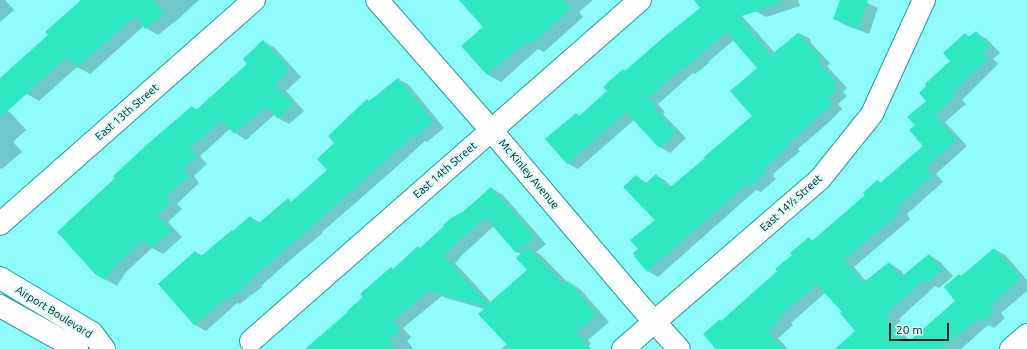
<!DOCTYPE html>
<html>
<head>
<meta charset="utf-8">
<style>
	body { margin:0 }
	#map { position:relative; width:1027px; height:349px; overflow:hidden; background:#8dfcfa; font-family:Ubuntu,sans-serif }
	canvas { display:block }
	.scale { position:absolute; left:889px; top:323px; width:60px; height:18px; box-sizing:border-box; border:2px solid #041c1c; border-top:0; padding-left:5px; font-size:12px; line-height:14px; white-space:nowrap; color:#041c1c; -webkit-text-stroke:3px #d5fdfb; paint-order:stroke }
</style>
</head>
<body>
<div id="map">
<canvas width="1027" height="349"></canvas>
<div class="scale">20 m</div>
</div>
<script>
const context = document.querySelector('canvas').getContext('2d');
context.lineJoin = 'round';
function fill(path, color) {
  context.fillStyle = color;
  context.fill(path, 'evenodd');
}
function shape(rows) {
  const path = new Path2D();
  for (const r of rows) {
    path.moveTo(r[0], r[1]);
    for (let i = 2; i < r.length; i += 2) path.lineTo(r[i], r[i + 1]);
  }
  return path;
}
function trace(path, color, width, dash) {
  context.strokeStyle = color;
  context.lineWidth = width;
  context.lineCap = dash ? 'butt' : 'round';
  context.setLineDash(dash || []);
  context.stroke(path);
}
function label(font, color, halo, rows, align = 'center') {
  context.font = font + ' Ubuntu,sans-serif';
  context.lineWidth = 3.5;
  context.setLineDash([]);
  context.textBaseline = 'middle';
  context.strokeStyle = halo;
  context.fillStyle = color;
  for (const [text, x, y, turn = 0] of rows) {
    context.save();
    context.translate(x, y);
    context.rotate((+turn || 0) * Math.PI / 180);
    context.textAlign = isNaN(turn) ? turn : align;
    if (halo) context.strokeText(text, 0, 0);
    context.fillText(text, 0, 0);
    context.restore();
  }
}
fill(shape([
	[0,0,5,0,14,10,0,22],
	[83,0,199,0,177,20,158,35,146,28,144,26,90,74,77,67,39,101,27,94,8,72,49,35],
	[473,0,593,0,579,12,583,17,544,52,538,49,501,82,488,75,463,46,484,27],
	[714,0,728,0,729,1,775,53,799,33,810,39,811,43,830,63,827,66,847,88,843,92,847,96,838,104,842,109,828,123,798,149,800,151,773,174,774,175,773,176,776,179,761,192,756,190,658,277,648,271,639,249,656,220,636,176,647,183,656,175,666,181,672,187,706,158,753,116,759,68,734,40,708,62,709,63,695,74,693,73,658,104,665,112,663,114,686,138,670,153,660,147,634,120,578,169,567,163,576,114,581,116,609,92,626,72],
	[751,0,798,0,800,6,766,17,755,11],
	[848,0,861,0,878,8,869,34,845,25,834,19],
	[976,33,987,39,1000,53,993,59,998,64,962,100,966,104,945,122,967,146,936,174,943,182,907,214,910,219,854,267,867,282,889,263,900,270,905,276,929,255,940,262,953,276,939,288,935,286,899,319,901,321,896,325,910,341,957,301,962,277,994,249,1005,255,1027,280,1027,291,1001,313,1005,318,994,328,988,325,961,349,836,349,856,331,843,312,826,292,791,323,793,325,778,338,788,349,717,349,722,322,776,273,809,238,813,241,866,195,877,181,882,183,924,146,916,125,927,101,951,61,965,34,971,37],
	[263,41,275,48,301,77,286,91,304,111,289,124,278,118,275,114,246,140,235,133,231,128,200,156,207,164,194,176,199,183,177,204,182,209,168,222,182,237,163,254,152,248,127,271,117,286,94,273,192,107,197,110,249,65],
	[398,79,409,85,444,128,427,142,425,141,392,171,322,232,323,233,296,255,261,286,262,287,252,295,251,295,240,304,237,303,206,331,195,325,159,284,195,252,203,256,233,232,250,217,261,223,288,200,293,202,328,170,336,143,370,102],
	[0,107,11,113,26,130,13,142,22,152,2,169,0,168],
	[491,188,503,195,546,244,536,252,541,255,568,283,569,282,581,290,609,322,588,340,591,344,585,349,561,349,521,254,517,252,494,226,460,257,460,258,455,263,502,314,446,298,442,296,403,328,411,337,407,341,414,349,308,349,350,312,394,270,421,249],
	[514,338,528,349,501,349]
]), '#0003');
fill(shape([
	[81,0,154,0,165,13,145,29,135,16,77,68,67,57,0,118,0,78,48,35,45,32],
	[459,0,563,0,571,9,530,45,527,41,487,75,461,46,483,27],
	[694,0,780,0,781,3,739,17,771,55,798,33,821,57,817,60,837,82,833,86,837,90,828,98,833,103,818,117,788,143,790,145,764,168,765,169,763,170,766,173,750,187,747,184,746,185,647,272,634,256,635,255,633,253,638,249,630,240,655,220,623,187,636,175,645,184,656,174,669,188,705,158,704,157,752,116,730,91,757,68,726,32,699,56,699,57,684,69,683,67,648,98,656,106,654,108,676,132,659,148,626,112,567,164,545,139,576,113,579,116,607,91,603,87,623,69,625,71,665,36,700,8],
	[840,0,868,0,858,28,833,19],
	[976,31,989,46,983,52,988,58,952,93,955,97,935,115,957,140,926,167,933,175,896,208,900,212,844,260,863,283,889,262,901,277,929,254,942,270,927,283,924,280,888,312,890,314,886,318,907,343,955,301,944,287,959,274,961,276,994,248,1021,278,1016,282,1017,283,992,304,991,306,995,311,982,322,978,318,942,349,835,349,855,331,840,313,842,312,817,284,780,316,782,318,768,331,784,349,716,349,703,334,720,319,721,321,775,273,777,271,775,269,792,255,790,253,809,237,812,241,865,195,863,193,877,180,880,183,923,146,909,130,915,125,907,117,926,101,919,93,926,86,925,84,950,61,943,53,965,33,969,37],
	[263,40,290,70,275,84,293,104,277,118,266,106,234,134,222,120,189,149,197,157,183,169,189,176,166,197,171,202,157,215,172,230,151,249,143,240,116,265,105,280,95,274,57,232,115,178,113,176,150,142,192,106,196,110,247,64,243,59],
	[398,78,434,122,416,137,414,135,381,165,312,226,313,227,285,249,251,279,252,280,241,290,240,289,229,299,227,297,194,325,158,284,195,251,201,256,232,230,233,231,250,216,258,224,288,198,291,202,327,170,317,159,334,143,328,136,367,99,369,101],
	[491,187,535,237,516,253,485,217,449,250,449,251,444,256,488,304,527,270,516,258,528,247,564,285,568,281,597,314,576,333,591,349,511,349,478,314,486,307,434,292,431,289,392,321,400,330,388,341,396,349,305,349,348,312,347,311,363,297,360,294,391,267,393,269,418,246,420,248,444,226,443,225,451,218,464,211]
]), '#2fe8c2');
const minor = shape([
	[377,0,491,130,642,308,679,349],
	[0,224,254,0],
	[251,341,640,0],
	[623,349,820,179,872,114,924,0],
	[1011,349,1027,335]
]);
const major = shape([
	[0,278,92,333,104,349],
	[0,306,77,349]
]);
trace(minor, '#1e9d9d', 24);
trace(major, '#1e9d9d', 24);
trace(minor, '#fff', 22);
trace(major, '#fff', 22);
label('11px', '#041c1c', '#d5fdfb', [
	["East 13th Street",127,112,-41],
	["East 14th Street",445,170,-41],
	["Mc Kinley Avenue",529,174,50],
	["East 14½ Street",791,203,-42],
	["Airport Boulevard",54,312,32]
]);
</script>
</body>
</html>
